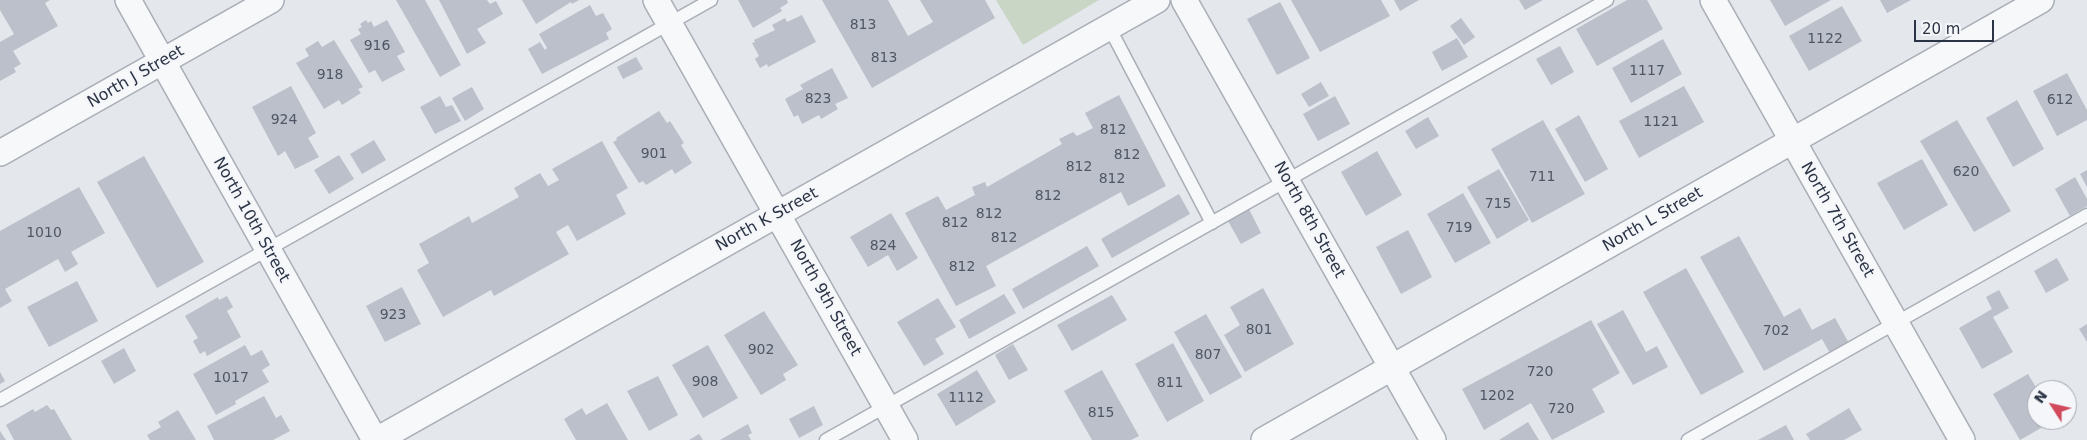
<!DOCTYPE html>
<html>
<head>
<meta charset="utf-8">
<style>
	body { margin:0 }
	#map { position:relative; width:2087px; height:440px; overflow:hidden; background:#e4e7ec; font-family:"DejaVu Sans",sans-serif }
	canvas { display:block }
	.north { position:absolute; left:2027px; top:380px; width:50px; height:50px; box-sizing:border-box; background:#f4f6f9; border:1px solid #a4a8b1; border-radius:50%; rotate:305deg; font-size:14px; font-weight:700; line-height:20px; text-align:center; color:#2b3445 }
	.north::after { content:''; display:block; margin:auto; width:18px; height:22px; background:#d1495b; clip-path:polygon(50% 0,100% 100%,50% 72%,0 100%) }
	.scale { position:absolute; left:1914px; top:20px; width:80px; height:22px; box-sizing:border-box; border:2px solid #2b3445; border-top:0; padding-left:6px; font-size:15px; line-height:18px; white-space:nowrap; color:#2b3445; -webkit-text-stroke:4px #f4f6f9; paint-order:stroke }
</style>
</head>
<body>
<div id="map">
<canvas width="2087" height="440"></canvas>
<div class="north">N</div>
<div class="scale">20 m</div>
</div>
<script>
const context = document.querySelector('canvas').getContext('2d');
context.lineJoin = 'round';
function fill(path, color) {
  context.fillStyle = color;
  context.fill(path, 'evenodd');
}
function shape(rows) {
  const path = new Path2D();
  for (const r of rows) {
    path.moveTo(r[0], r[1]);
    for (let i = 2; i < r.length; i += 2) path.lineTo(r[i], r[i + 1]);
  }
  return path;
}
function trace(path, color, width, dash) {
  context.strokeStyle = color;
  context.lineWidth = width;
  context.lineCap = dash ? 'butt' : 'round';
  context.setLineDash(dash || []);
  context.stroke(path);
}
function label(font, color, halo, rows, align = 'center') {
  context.font = font + ' "DejaVu Sans",sans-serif';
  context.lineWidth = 4.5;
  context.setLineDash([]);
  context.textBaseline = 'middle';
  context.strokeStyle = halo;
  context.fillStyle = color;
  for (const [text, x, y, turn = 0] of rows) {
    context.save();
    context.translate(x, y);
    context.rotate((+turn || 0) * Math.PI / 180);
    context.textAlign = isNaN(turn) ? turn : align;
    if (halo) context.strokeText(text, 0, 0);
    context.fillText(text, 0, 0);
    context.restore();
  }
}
fill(shape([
	[996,0,1099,0,1023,45]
]), '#c9d6c5');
fill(shape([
	[0,0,50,0,45,3,58,26,13,51,21,64,14,68,16,72,0,81,0,42,14,34,0,10],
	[396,0,425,0,461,65,440,77],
	[439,0,487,0,490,4,496,1,503,14,477,29,486,43,467,54],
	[522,0,579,0,572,4,571,2,536,24],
	[738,0,787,0,788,3,780,8,782,11,753,28],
	[822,0,888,0,908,36,933,22,920,0,985,0,995,18,872,88],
	[1291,0,1381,0,1390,16,1320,52],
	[1394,0,1419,0,1400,11],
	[1519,0,1543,0,1525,10],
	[1627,0,1647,0,1663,29,1597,66,1576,29],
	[1770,0,1831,0,1785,26],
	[1880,0,1911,0,1887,13],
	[1280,2,1310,58,1277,75,1247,19],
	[590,5,596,16,603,13,612,29,606,33,609,39,542,74,528,49,540,42,545,50,547,48,539,34],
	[1842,6,1862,41,1809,71,1789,36],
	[802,15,816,42,768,67,767,64,760,68,755,59,759,56,752,43,755,42,754,40,775,30,772,25,785,18,787,22],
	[1461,18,1475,37,1464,45,1450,26],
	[366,20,368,23,371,21,374,27,387,20,405,52,397,56,405,70,382,82,375,70,369,73,350,40,361,34,358,29,362,27,360,24],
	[1457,38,1468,57,1442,71,1432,52],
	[1663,39,1682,74,1631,103,1612,68],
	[334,40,363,87,358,89,361,93,342,105,339,100,324,109,296,63,309,56,305,49,318,41,322,47],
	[1560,46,1574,72,1551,85,1536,59],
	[636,57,643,69,623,79,617,67],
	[832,68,848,98,835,104,838,109,821,119,819,115,802,124,798,115,794,117,785,99,803,89,800,85],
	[2067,73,2087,110,2087,120,2057,136,2033,91],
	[1321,82,1329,96,1309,107,1301,94],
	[291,86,316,133,308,138,319,157,295,169,285,151,278,156,252,107],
	[1684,86,1704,122,1639,158,1619,121],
	[472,87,484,109,465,121,452,98],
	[1119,95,1166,186,1128,206,1121,192,986,266,996,286,956,306,905,213,938,196,946,210,975,195,972,187,985,182,987,187,1062,144,1059,139,1073,132,1077,136,1093,128,1085,113],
	[440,96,446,107,452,105,461,121,435,134,420,107],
	[1335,96,1350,124,1318,141,1303,114],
	[2017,100,2044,149,2013,167,1986,118],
	[659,111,667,123,670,121,684,143,681,145,692,163,675,174,672,169,646,185,643,181,639,183,613,142,617,140,616,138],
	[1579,115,1608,169,1585,182,1555,129],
	[1428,117,1439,136,1416,149,1405,131],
	[1543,120,1585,194,1532,223,1491,149],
	[1957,120,2011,211,1974,232,1920,141],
	[374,140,386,160,362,174,350,154],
	[602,141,628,188,616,195,626,214,577,241,568,225,556,232,569,254,494,296,491,290,443,317,417,270,429,263,419,244,469,216,472,223,519,197,514,188,540,173,548,186,559,180,552,169],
	[1377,151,1402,195,1366,216,1341,172],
	[339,155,354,179,329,194,314,170],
	[144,156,204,262,157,288,97,182],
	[1922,159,1948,205,1904,230,1877,183],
	[1499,169,1529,220,1497,239,1467,187],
	[2087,170,2087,187,2080,174],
	[2075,177,2087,199,2087,206,2070,216,2055,189],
	[79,187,105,233,71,252,78,264,65,272,58,259,5,289,12,301,0,308,0,231],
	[1463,193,1491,243,1455,263,1427,214],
	[1179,194,1190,214,1112,258,1101,239],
	[1249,209,1261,233,1241,244,1228,221],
	[891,213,918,258,897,271,888,255,868,267,850,237],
	[1408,230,1432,277,1401,294,1376,247],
	[1739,236,1784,317,1800,308,1812,330,1835,318,1850,345,1831,355,1822,339,1764,371,1700,257],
	[1087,246,1099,266,1023,309,1012,289],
	[2057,258,2069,280,2046,293,2034,271],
	[1686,268,1744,372,1701,395,1643,292],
	[77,281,98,321,49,347,27,307],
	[402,287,421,324,385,342,366,306],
	[1263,288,1294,344,1245,372,1224,335,1240,325,1230,307],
	[1999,290,2009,308,1993,317,2013,352,1982,369,1959,328,1992,309,1986,297],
	[1004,294,1016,313,969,339,959,320],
	[1112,295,1127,320,1072,351,1057,325],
	[227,296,233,307,227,311,241,337,207,356,205,351,200,354,193,341,198,338,185,316,218,297,219,300],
	[938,298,956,327,935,339,944,354,924,366,897,322],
	[1623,310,1646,352,1657,346,1668,367,1633,385,1597,324],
	[764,311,798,365,783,374,786,380,761,395,724,335],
	[1206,314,1242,377,1210,395,1174,332],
	[1591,320,1620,373,1592,389,1605,412,1552,440,1531,403,1484,430,1462,389],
	[2087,324,2087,342,2079,329],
	[1173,343,1204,401,1167,422,1135,364],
	[1013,344,1028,370,1009,380,995,355],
	[245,345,251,356,262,350,270,365,262,370,269,382,235,401,236,404,216,415,193,374],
	[708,345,738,398,703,418,672,365],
	[124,348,136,371,114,384,101,361],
	[977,370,996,402,956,426,937,394],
	[1102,370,1139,436,1131,440,1092,440,1064,391],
	[0,372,5,381,0,384],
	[2028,374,2037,389,2037,420,2055,420,2020,440,1993,394],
	[658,376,678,415,649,431,627,391],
	[264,396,276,418,281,415,290,431,273,440,214,440,207,426],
	[607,403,628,440,576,440,564,419,582,408,586,415],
	[47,405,51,410,54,409,72,440,14,440,6,425,33,409,35,412],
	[814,406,823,425,799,438,789,419],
	[1849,408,1862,430,1844,440,1810,440,1806,434],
	[178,410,196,440,150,440,147,435,161,427,158,422],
	[1528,422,1539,440,1499,440],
	[748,424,752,433,748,435,751,440,720,440],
	[1786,425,1794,440,1758,440],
	[0,431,6,440,0,440],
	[699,434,703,440,689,440]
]), '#bbc0ca');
const service = shape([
	[1109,27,1212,223],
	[0,400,711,0],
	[826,440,1607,0],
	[1688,440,2087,215]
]);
const minor = shape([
	[128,0,375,440],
	[656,0,905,440],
	[1184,0,1433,440],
	[1713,0,1962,440],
	[0,153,271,0],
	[377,440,1157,0],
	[1264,440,2041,0]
]);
trace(service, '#a9aeb7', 15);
trace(minor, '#a9aeb7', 28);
trace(service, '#f7f8fa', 12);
trace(minor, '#f7f8fa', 25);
label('14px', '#4f5766', null, [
	["813",863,25],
	["1122",1825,39],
	["916",377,46],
	["813",884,58],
	["1117",1647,71],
	["918",330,75],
	["823",818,99],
	["612",2060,100],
	["924",284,120],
	["1121",1661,122],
	["812",1113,130],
	["901",654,154],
	["812",1127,155],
	["812",1079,167],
	["620",1966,172],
	["711",1542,177],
	["812",1112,179],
	["812",1048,196],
	["715",1498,204],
	["812",989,214],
	["812",955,223],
	["719",1459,228],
	["1010",44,233],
	["812",1004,238],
	["824",883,246],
	["812",962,267],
	["923",393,315],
	["801",1259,330],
	["702",1776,331],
	["902",761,350],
	["807",1208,355],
	["720",1540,372],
	["1017",231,378],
	["908",705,382],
	["811",1170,383],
	["1202",1497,396],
	["1112",966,398],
	["720",1561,409],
	["815",1101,413]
]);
label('16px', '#2b3445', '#f4f6f9', [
	["North J Street",136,77,-30],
	["North 10th Street",251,220,61],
	["North K Street",767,220,-29],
	["North 8th Street",1309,220,61],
	["North L Street",1653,220,-30],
	["North 7th Street",1837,220,60],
	["North 9th Street",825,298,61]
]);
</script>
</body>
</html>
